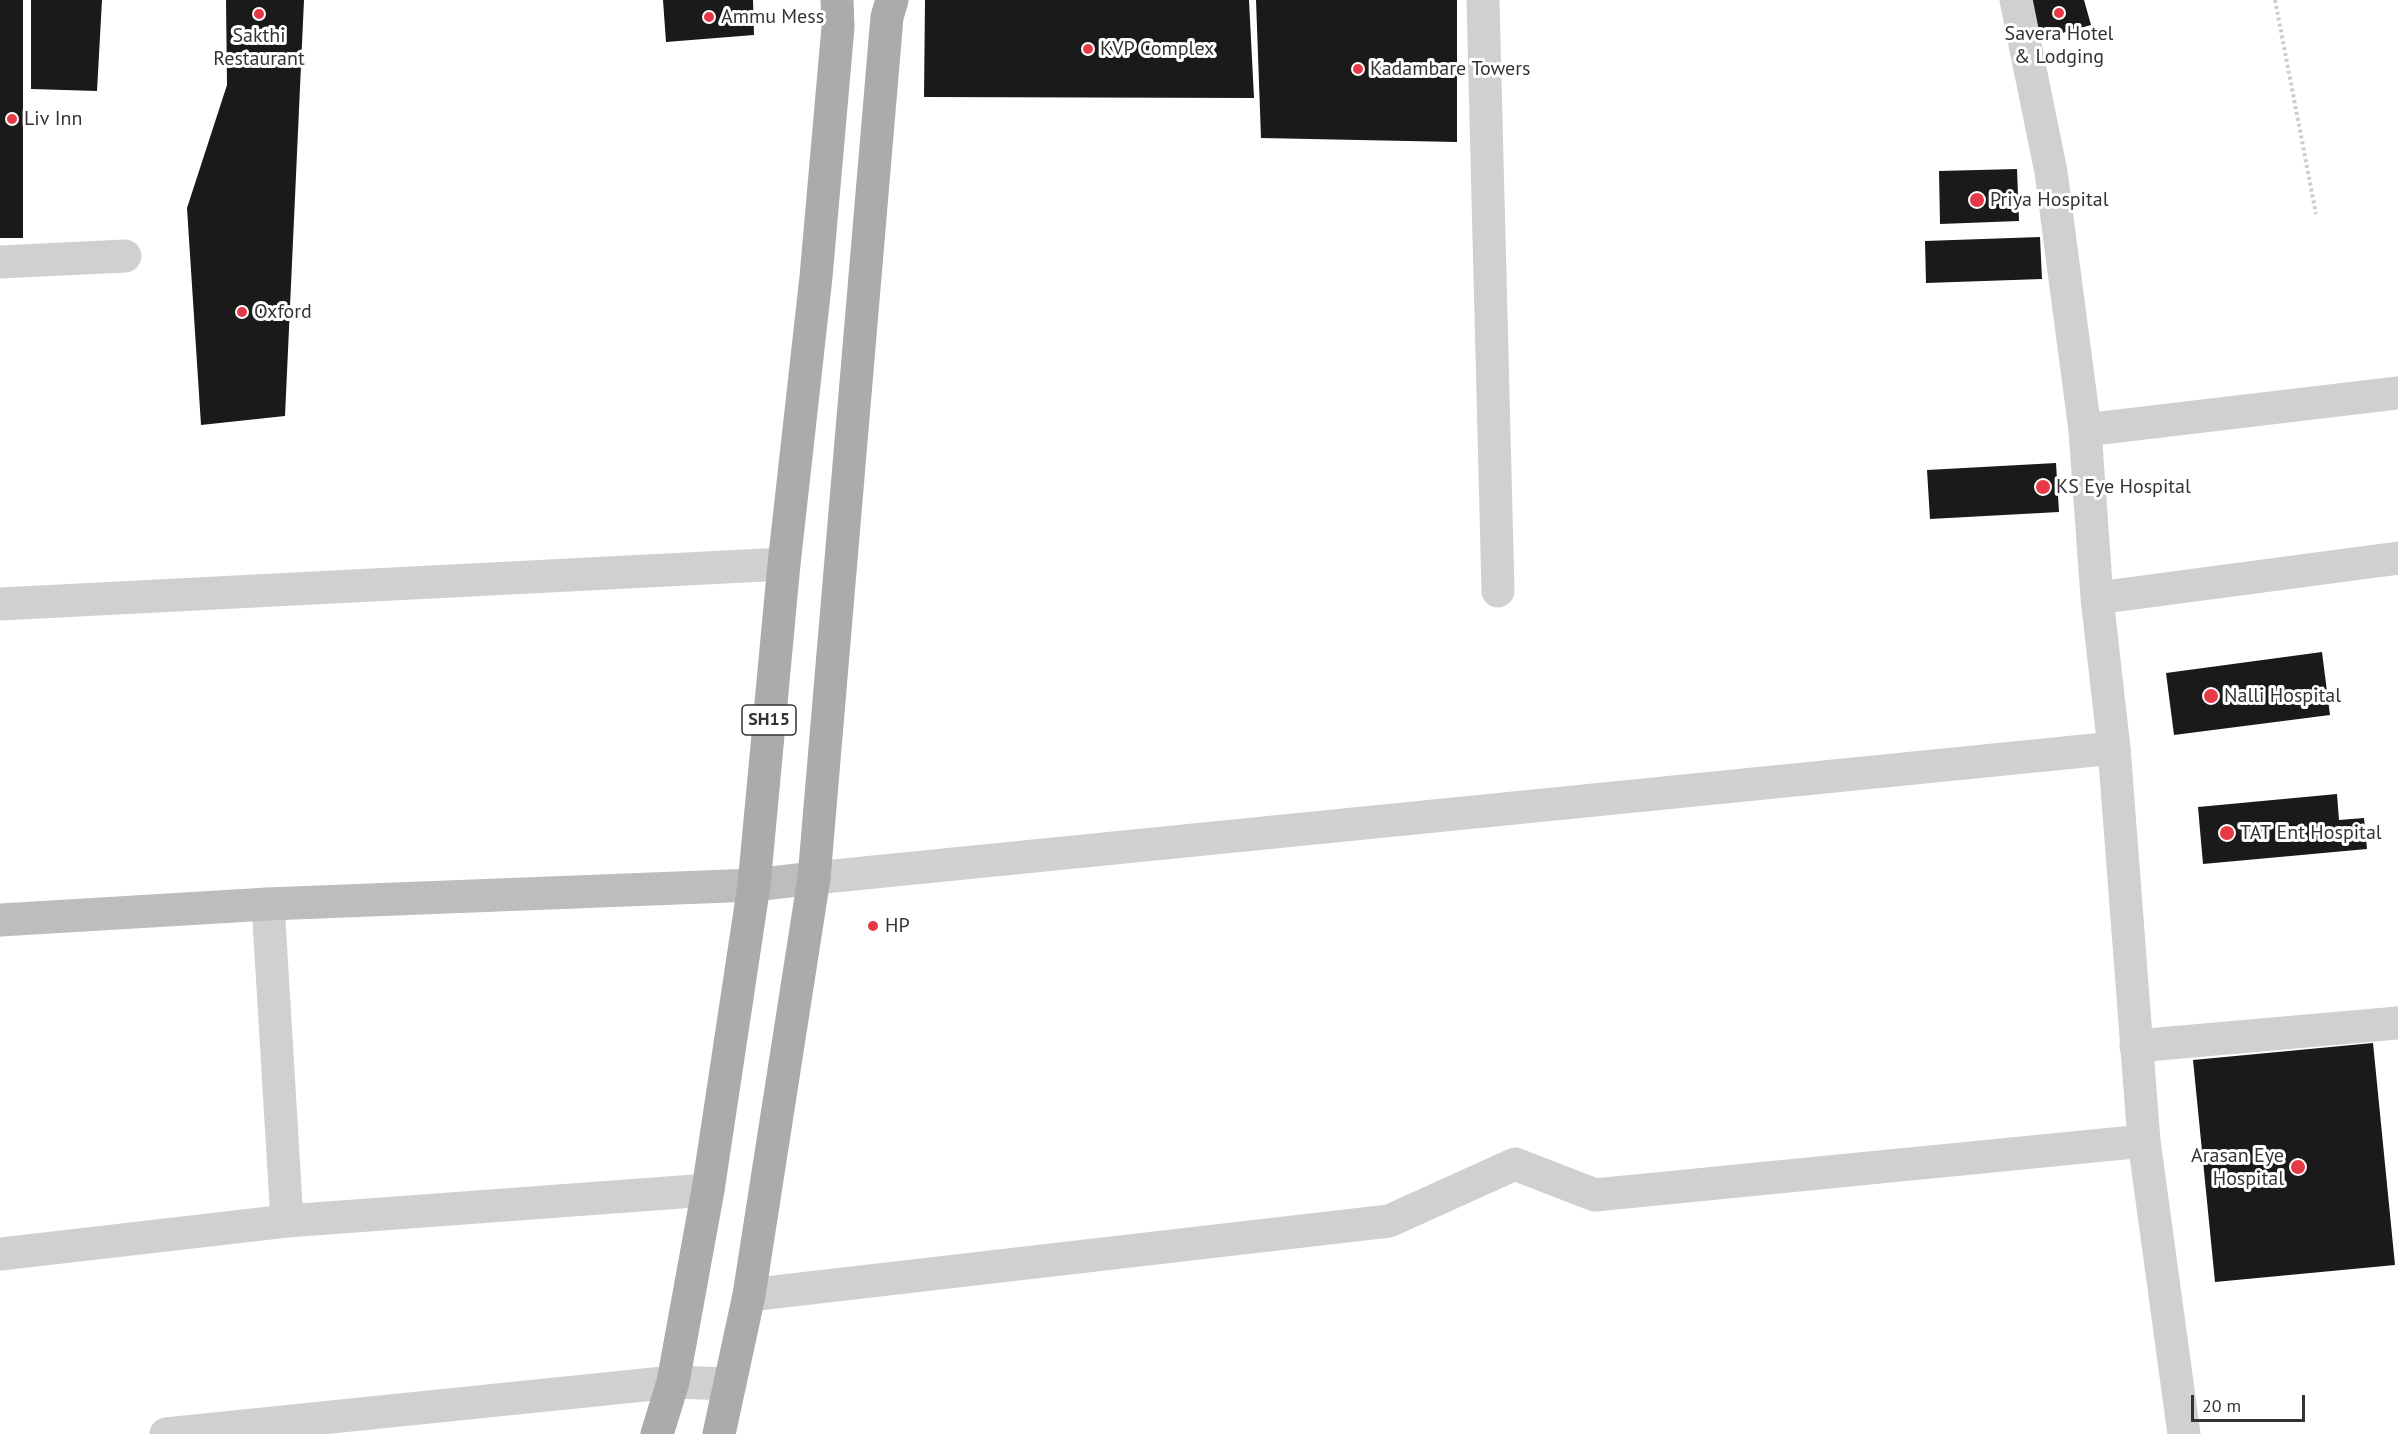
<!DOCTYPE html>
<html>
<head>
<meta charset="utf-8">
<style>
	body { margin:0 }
	#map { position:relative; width:2398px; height:1434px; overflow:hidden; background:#fff; font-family:"PT Sans",sans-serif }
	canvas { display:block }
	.scale { position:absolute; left:2191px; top:1395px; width:114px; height:27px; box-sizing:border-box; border:3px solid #333; border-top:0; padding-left:8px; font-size:18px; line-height:21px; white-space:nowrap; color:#333; -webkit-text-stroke:4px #fff; paint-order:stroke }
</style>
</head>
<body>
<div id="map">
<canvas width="2398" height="1434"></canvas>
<div class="scale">20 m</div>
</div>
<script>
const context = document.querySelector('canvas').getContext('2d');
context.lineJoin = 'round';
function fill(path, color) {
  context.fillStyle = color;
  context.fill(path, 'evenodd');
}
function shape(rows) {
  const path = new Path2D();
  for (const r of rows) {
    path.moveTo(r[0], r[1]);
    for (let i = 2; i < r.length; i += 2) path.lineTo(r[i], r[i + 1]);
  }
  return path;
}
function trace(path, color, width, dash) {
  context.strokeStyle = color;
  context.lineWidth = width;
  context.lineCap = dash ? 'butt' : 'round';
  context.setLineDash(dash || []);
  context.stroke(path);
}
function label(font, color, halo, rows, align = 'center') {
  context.font = font + ' "PT Sans",sans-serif';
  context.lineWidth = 6;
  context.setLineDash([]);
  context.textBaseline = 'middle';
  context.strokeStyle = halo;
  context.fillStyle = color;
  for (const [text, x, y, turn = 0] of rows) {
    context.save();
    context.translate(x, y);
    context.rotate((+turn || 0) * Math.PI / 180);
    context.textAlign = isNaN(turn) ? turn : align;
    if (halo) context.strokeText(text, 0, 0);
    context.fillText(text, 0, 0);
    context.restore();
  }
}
fill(shape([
	[0,0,23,0,23,238,0,238],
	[31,0,102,0,97,91,31,89],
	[226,0,304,0,285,416,201,425,187,208,227,85],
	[663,0,753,0,754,35,666,42],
	[925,0,1249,0,1254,98,924,97],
	[1256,0,1457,0,1457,142,1261,138],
	[2027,0,2084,0,2091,25,2037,40],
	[2017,169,2019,221,1940,224,1939,171],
	[2040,237,2042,279,1926,283,1925,241],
	[2056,463,2059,512,1930,519,1927,470],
	[2322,652,2330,715,2174,735,2166,673],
	[2337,794,2339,820,2364,818,2367,849,2203,864,2198,807],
	[2373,1043,2395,1265,2215,1282,2193,1060]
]), '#1a1a1a');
trace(shape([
	[2275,0,2316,214]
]), '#cdcdcd', 4, [3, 3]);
trace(shape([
	[1483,0,1498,591],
	[2016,0,2051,172,2085,430,2097,598,2114,748,2144,1141,2184,1434],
	[0,262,125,256],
	[2085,430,2398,393],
	[2097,598,2398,558],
	[0,604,784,564],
	[814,878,2114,748],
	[268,904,287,1221],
	[2136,1046,2398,1023],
	[0,1254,287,1221,708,1190],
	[749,1295,1389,1221,1515,1164,1595,1195,2144,1141],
	[166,1434,673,1382,730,1384]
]), '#d0d0d0', 33);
trace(shape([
	[0,920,268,904,754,885,814,878]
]), '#bdbdbd', 33);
trace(shape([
	[657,1434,673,1382,708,1190,754,885,784,564,816,277,838,27,837,0],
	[719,1434,749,1295,814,878,887,17,892,0]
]), '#ababab', 33);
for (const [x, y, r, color] of [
	[2059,13,6,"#e63946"],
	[259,14,6,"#e63946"],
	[709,17,6,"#e63946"],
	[1088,49,6,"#e63946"],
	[1358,69,6,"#e63946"],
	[12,119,6,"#e63946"],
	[1977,200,8,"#e63946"],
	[242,312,6,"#e63946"],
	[2043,487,8,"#e63946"],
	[2211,696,8,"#e63946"],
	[2227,833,8,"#e63946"],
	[873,926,6,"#e63946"],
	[2298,1167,8,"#e63946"]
]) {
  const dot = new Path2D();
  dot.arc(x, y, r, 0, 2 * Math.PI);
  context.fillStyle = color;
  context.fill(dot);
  trace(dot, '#fff', 2);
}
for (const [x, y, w] of [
	[769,720,54]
]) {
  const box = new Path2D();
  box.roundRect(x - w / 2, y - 15, w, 30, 4.5);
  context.fillStyle = '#fff';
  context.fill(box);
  trace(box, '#333', 1.5);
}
label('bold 18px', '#333', null, [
	["SH15",769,720]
]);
label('20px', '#333', '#fff', [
	["Ammu Mess",721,17],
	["Savera Hotel",2059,34,"center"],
	["& Lodging",2059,57,"center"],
	["Sakthi",259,36,"center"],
	["Restaurant",259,59,"center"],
	["KVP Complex",1100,49],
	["Kadambare Towers",1370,69],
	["Liv Inn",24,119],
	["Priya Hospital",1990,200],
	["Oxford",254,312],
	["KS Eye Hospital",2056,487],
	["Nalli Hospital",2224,696],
	["TAT Ent Hospital",2240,833],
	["HP",885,926],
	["Arasan Eye",2284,1156,"right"],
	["Hospital",2284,1179,"right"]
], 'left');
</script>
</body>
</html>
